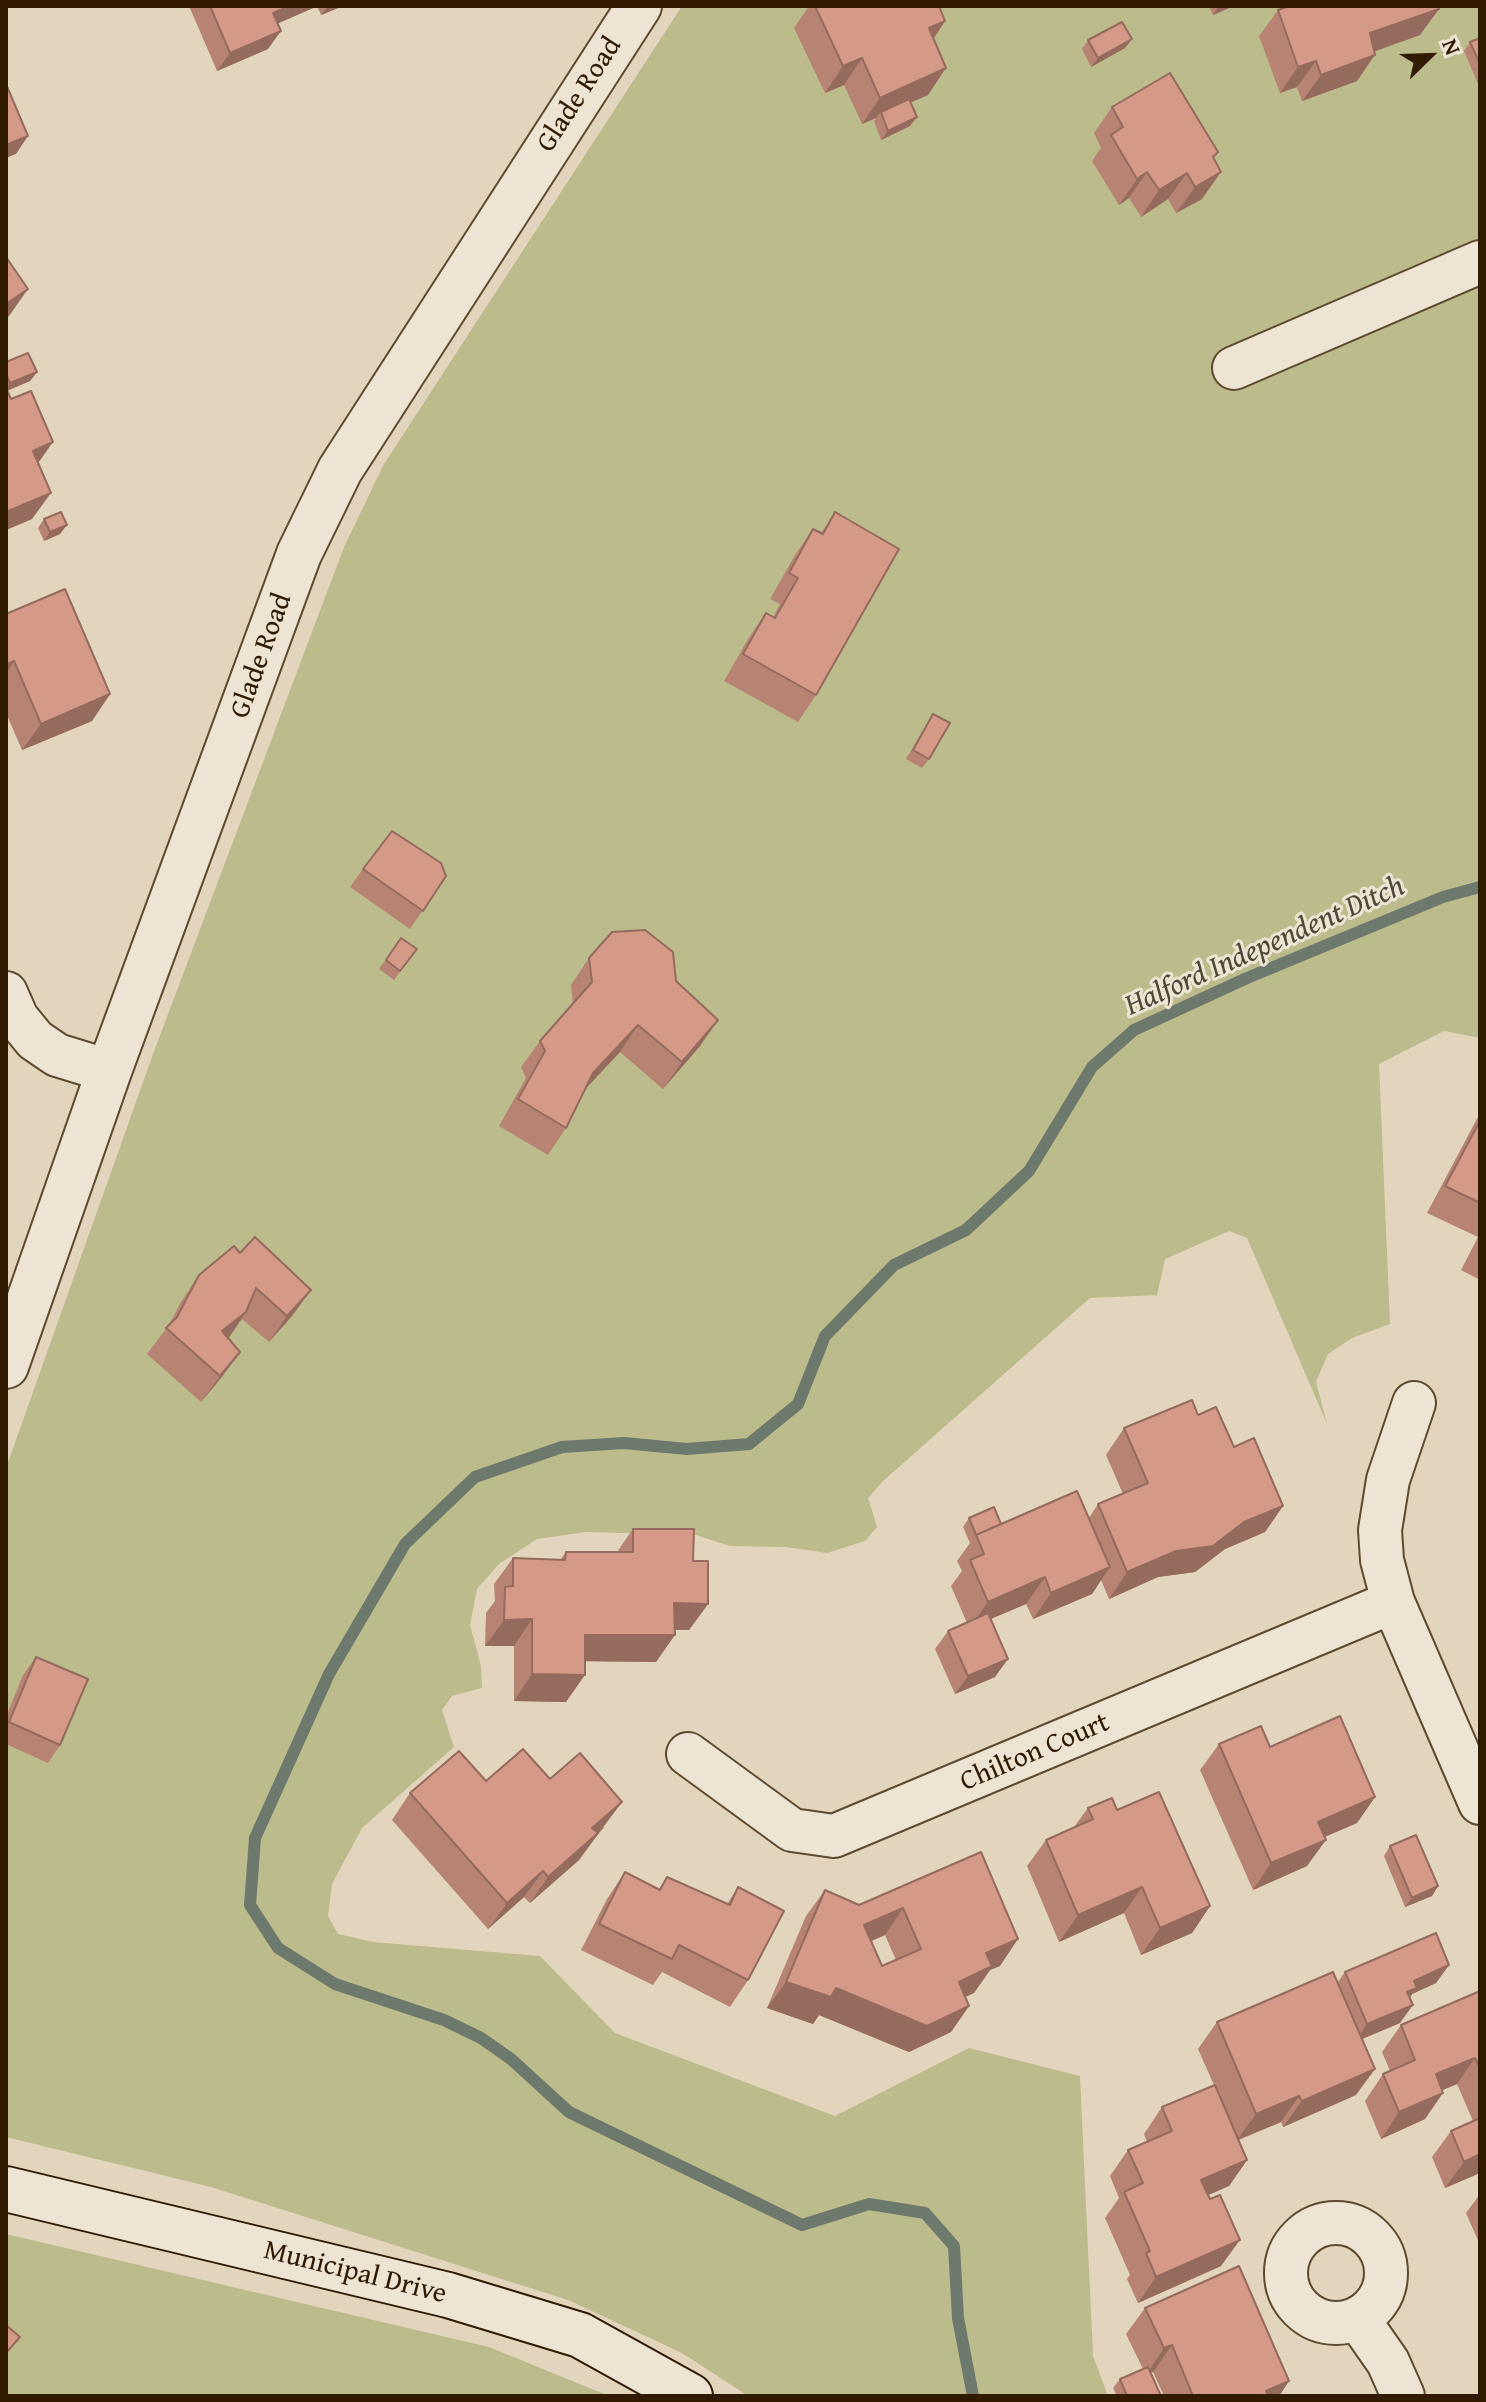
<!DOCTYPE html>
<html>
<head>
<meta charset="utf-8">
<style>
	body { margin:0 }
	#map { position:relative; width:1486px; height:2402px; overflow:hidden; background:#e3d5bd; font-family:"Gentium Book Plus",serif }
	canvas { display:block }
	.frame { position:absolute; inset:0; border:8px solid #311b00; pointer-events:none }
	.north { position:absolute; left:1390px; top:16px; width:80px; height:80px; -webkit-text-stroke:6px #ede4d4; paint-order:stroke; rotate:67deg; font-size:22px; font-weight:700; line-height:32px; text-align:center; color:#311b00 }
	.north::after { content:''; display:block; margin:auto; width:28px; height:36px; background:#311b00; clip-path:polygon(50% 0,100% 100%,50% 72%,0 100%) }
</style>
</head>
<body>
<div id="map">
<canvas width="1486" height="2402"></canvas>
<div class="frame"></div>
<div class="north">N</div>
</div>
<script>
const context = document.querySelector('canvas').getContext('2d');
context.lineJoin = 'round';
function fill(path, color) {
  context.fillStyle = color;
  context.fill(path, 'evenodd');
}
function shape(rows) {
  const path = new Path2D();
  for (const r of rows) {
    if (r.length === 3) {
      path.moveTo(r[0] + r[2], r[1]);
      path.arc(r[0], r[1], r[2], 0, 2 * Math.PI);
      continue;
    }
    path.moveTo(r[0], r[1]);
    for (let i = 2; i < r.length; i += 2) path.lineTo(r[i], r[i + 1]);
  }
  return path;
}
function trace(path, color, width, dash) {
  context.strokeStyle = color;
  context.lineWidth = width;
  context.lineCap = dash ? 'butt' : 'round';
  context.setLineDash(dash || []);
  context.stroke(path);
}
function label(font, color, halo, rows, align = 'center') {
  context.font = font + ' "Gentium Book Plus",serif';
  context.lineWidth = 6;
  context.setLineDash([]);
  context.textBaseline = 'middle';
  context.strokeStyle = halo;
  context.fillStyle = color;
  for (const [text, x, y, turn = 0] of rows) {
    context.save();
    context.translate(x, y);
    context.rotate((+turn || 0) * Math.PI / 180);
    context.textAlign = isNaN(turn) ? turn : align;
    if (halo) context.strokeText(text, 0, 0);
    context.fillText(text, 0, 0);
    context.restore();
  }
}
fill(shape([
	[682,6,1480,6,1480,1038,1444,1031,1379,1064,1390,1324,1352,1338,1328,1354,1316,1382,1327,1424,1247,1238,1229,1231,1165,1259,1157,1295,1090,1298,883,1481,868,1498,877,1527,865,1541,827,1553,786,1547,730,1546,696,1535,586,1532,537,1539,499,1564,477,1589,470,1625,481,1666,482,1688,452,1696,442,1710,454,1747,362,1828,332,1884,328,1916,338,1934,373,1942,540,1956,615,2033,835,2116,969,2048,1080,2076,1093,2356,1108,2396,748,2396,682,2353,568,2300,211,2187,6,2137,6,1468,153,1054,344,547,384,464],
	[6,2234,489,2347,609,2396,6,2396]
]), '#bcbb8c');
trace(shape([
	[973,2396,958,2318,954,2246,925,2213,869,2204,802,2225,569,2112,511,2059,481,2038,444,2020,335,1984,278,1948,250,1905,255,1838,329,1674,405,1544,475,1477,562,1447,624,1443,687,1449,749,1444,798,1404,825,1336,894,1265,966,1230,1029,1171,1092,1067,1134,1030,1247,978,1443,897,1480,887]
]), '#6e796d', 12);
const minor = shape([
	[1234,368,1480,262],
	[6,993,17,1018,35,1040,57,1055,109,1071],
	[1414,1403,1388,1480,1380,1530,1382,1560,1393,1602,1480,1803],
	[688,1754,792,1830,834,1836,1393,1602],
	[1336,2273,50],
	[1358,2319,1388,2362,1403,2396]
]);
const tertiary = shape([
	[6,1366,109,1071,299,554,340,470,639,6]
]);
const secondary = shape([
	[6,2189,448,2295,580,2335,690,2396]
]);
trace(minor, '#5e4a2f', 46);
trace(tertiary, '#5e4a2f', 48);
trace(secondary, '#311b00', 48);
trace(minor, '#ede4d4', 42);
trace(tertiary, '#ede4d4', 44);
trace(secondary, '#ede4d4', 44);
fill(shape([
	[189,6,343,6,321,15,317,6,277,24,268,49,217,71],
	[809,6,939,6,945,21,934,38,928,95,910,102,910,126,881,140,874,121,876,118,862,124,844,85,825,93,794,28],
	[1209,6,1231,6,1229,8,1213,15],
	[1279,6,1438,6,1420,35,1374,51,1357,81,1302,101,1297,87,1280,93,1259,36,1278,10,1280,9],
	[1480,38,1480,86,1479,86,1464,51,1470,42],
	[1132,39,1125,48,1091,67,1082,49,1088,40],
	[1112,107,1214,158,1202,199,1176,213,1168,199,1141,217,1129,198,1119,205,1092,161,1101,148,1094,133],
	[6,362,37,372,30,381,7,391,38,463,32,519,6,530],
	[835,512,816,695,798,722,724,681,748,639,766,613,773,617,780,604,770,599,795,555,813,529,821,533],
	[44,519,60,534,44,541,38,528],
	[6,614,110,694,92,721,22,750,6,713],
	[933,714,929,759,922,768,906,759],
	[363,869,446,876,410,929,350,887],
	[401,938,417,949,394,980,379,969],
	[589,958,676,981,700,1046,663,1089,620,1052,586,1087,566,1128,548,1155,499,1126,526,1078,521,1067,540,1041,573,1004,571,985],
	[1480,1113,1480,1280,1461,1270,1478,1237,1427,1213],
	[240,1253,292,1316,269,1342,242,1319,228,1338,240,1352,221,1378,201,1402,147,1354,169,1325,181,1302,199,1275],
	[1198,1415,1234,1447,1283,1506,1265,1532,1225,1549,1195,1572,1158,1577,1109,1599,1101,1580,1092,1594,1033,1619,1026,1604,991,1619,995,1677,955,1694,935,1649,948,1631,967,1623,951,1586,962,1571,957,1561,970,1543,963,1527,969,1518,1001,1524,1089,1518,1098,1504,1123,1494,1106,1455,1124,1428],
	[633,1529,693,1561,708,1604,689,1630,675,1630,656,1662,585,1661,566,1702,514,1701,514,1646,485,1646,486,1613,495,1601,494,1584,513,1558,560,1560,566,1552,617,1552],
	[36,1657,60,1745,48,1763,6,1744,6,1717,23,1675],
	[1219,1744,1270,1747,1375,1797,1357,1823,1324,1837,1307,1866,1253,1890,1200,1770],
	[550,1779,604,1828,597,1834,579,1860,530,1903,524,1897,488,1929,392,1820,410,1793,486,1781],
	[1088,1808,1117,1810,1210,1906,1192,1933,1141,1955,1124,1913,1059,1942,1027,1866,1046,1840,1074,1827],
	[1390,1846,1438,1886,1432,1896,1405,1907,1384,1856],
	[981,1852,1000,1966,990,1970,974,1993,965,1997,969,2006,951,2032,909,2052,819,2015,813,2024,767,2008,806,1916,825,1890,859,1905],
	[885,1935,896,1960,882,1966,871,1941],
	[625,1872,659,1889,667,1877,727,1904,738,1887,748,1980,730,2007,662,1972,653,1985,581,1950,607,1899],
	[1449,1965,1436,1983,1412,1994,1400,2023,1362,2039,1356,2095,1283,2127,1281,2122,1239,2140,1247,2160,1229,2186,1208,2195,1221,2266,1138,2303,1127,2279,1130,2275,1105,2218,1119,2198,1110,2176,1128,2150,1147,2142,1144,2134,1162,2107,1214,2085,1198,2049,1217,2022,1337,1983,1345,1972],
	[1480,1991,1480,2173,1445,2188,1432,2157,1451,2131,1473,2121,1457,2084,1442,2090,1425,2119,1381,2139,1365,2101,1383,2074,1390,2071,1382,2052,1401,2025],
	[1480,2194,1480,2245,1466,2213],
	[1145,2308,1289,2381,1279,2396,1164,2396,1153,2372,1151,2373,1161,2396,1117,2396,1113,2388,1120,2379,1143,2369,1126,2334]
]), '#b78474');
fill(shape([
	[290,6,318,6,260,31,273,13],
	[328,6,343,6,321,15],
	[1219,6,1231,6,1229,8,1213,15],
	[1439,9,1420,35,1351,60,1370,33],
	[945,21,927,48,929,28],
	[281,31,268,49,217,71,230,53],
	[1132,39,1125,48,1091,67,1098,58],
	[1375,55,1357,81,1302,101,1321,75],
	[862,58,844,85,825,93,843,66],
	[1316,61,1297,87,1280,93,1298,67],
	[946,68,928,95,882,115,881,112,876,118,862,124,880,98],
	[917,117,910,126,881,140,888,131],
	[28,136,16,154,6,158,6,145],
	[1147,172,1129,198,1119,205,1137,179],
	[1221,172,1202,199,1176,213,1195,187],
	[1187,173,1168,199,1141,217,1159,190],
	[28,289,9,316,6,318,6,304],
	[37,372,30,381,6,391,6,388,10,383],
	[53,442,34,469,33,451],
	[51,493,32,519,6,530,6,512],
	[67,525,60,534,44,541,50,532],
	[14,661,6,673,6,665],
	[110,694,92,721,22,750,41,724],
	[718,1020,700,1046,663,1089,682,1062],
	[638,1025,620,1052,575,1100,593,1073],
	[311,1290,292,1316,269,1342,287,1316],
	[246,1312,228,1339,222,1331],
	[240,1352,221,1378,201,1402,220,1376],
	[1283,1506,1265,1532,1225,1549,1195,1572,1158,1577,1109,1599,1127,1572],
	[1110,1567,1092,1594,1033,1619,1051,1593],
	[1045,1577,1026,1604,969,1628,988,1602],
	[674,1603,708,1604,689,1630,656,1629],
	[532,1619,514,1646,485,1646,504,1620],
	[585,1635,675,1635,656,1662,566,1661],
	[1008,1659,995,1677,955,1694,968,1676],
	[532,1674,585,1675,566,1702,514,1701],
	[1375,1797,1357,1823,1299,1848,1318,1822],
	[622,1802,579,1860,530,1903,548,1877,592,1828],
	[1326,1840,1307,1866,1253,1890,1271,1863],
	[543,1871,524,1897,488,1929,507,1903],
	[1438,1886,1432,1896,1405,1907,1412,1898],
	[1142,1887,1124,1913,1059,1942,1078,1915],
	[1210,1906,1192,1933,1141,1955,1160,1928],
	[903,1908,885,1935,846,1952,864,1925],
	[1018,1939,1000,1966,990,1970,974,1993,940,2008,959,1982,986,1953],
	[1449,1965,1436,1983,1412,1994,1404,2006,1395,2010,1414,1981],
	[786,1982,836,1988,969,2006,951,2032,909,2052,819,2015,813,2024,767,2008],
	[1413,2005,1400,2023,1355,2042,1367,2024],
	[1475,2058,1457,2084,1417,2101,1436,2074],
	[1375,2069,1356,2095,1283,2127,1302,2101],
	[1443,2093,1425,2119,1381,2139,1399,2112],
	[1299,2096,1281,2122,1237,2140,1256,2114],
	[1480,2154,1480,2173,1445,2188,1464,2162],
	[1247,2160,1229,2186,1183,2206,1201,2180],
	[1240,2240,1221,2266,1138,2303,1156,2277],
	[1172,2345,1153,2372,1146,2375,1164,2348],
	[1289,2381,1279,2396,1263,2396,1266,2391]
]), '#956b5e');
const building = shape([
	[210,6,290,6,273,13,281,31,230,53,210,6],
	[815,6,939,6,945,21,929,28,946,68,880,98,862,58,843,66,815,6],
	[1289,6,1438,6,1439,9,1370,33,1375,55,1321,75,1316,61,1298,67,1278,10,1289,6],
	[1122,22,1132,39,1098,58,1088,40,1122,22],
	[1480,38,1480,64,1470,42,1480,38],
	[1170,73,1218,152,1213,157,1221,172,1195,187,1187,173,1159,190,1147,172,1137,179,1111,135,1123,127,1112,107,1170,73],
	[6,84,28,136,6,145,6,84],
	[909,99,917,117,888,131,881,112,909,99],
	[6,257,28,289,6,304,6,257],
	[28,353,37,372,10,383,6,374,6,362,28,353],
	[6,388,11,399,31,391,53,442,33,451,51,493,6,512,6,388],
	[61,512,67,525,50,532,44,519,61,512],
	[835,512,899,549,816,695,743,654,766,613,775,618,798,578,789,573,813,529,823,534,835,512],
	[65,589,110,694,41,724,14,661,6,665,6,614,65,589],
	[933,714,950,723,929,759,913,750,933,714],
	[392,831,441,863,446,876,423,911,363,869,392,831],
	[645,930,673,952,676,981,718,1020,682,1062,638,1025,593,1073,566,1128,518,1099,545,1051,540,1041,592,982,589,958,612,932,645,930],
	[401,938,417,949,400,971,386,960,401,938],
	[1480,1121,1480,1203,1445,1186,1480,1121],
	[255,1237,311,1290,287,1316,256,1288,246,1312,222,1331,240,1352,220,1376,166,1328,177,1317,199,1275,234,1246,240,1253,255,1237],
	[1192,1400,1198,1415,1216,1407,1234,1447,1254,1438,1283,1506,1244,1522,1213,1546,1176,1551,1127,1572,1098,1504,1148,1483,1124,1428,1192,1400],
	[1077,1491,1110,1567,1051,1593,1045,1577,988,1602,970,1560,984,1554,976,1535,1077,1491],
	[994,1507,1001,1524,976,1535,969,1518,994,1507],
	[633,1529,694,1529,693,1561,708,1561,708,1604,674,1603,675,1635,585,1635,585,1675,532,1674,532,1619,504,1620,505,1587,513,1586,513,1558,565,1560,566,1552,633,1552,633,1529],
	[988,1613,1008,1659,968,1676,948,1631,988,1613],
	[36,1657,88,1679,60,1745,9,1722,36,1657],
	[1340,1716,1375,1797,1318,1822,1326,1840,1271,1863,1219,1744,1261,1726,1270,1747,1340,1716],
	[523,1749,550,1779,580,1753,622,1802,592,1828,598,1833,548,1877,543,1871,507,1903,410,1793,459,1751,486,1781,523,1749],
	[1159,1792,1210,1906,1160,1928,1142,1887,1078,1915,1046,1840,1093,1819,1088,1808,1112,1798,1117,1810,1159,1792],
	[1416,1835,1438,1886,1412,1898,1390,1846,1416,1835],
	[981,1852,1018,1939,986,1953,992,1966,959,1982,969,2006,927,2026,836,1988,831,1997,786,1982,825,1890,859,1905,981,1852],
	[903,1908,921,1949,882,1966,864,1925,903,1908],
	[625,1872,660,1890,667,1877,730,1905,738,1887,784,1911,748,1980,679,1945,672,1959,599,1924,625,1872],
	[1436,1933,1449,1965,1414,1981,1417,1988,1407,1992,1413,2005,1367,2024,1345,1972,1436,1933],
	[1333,1972,1375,2069,1302,2101,1299,2096,1256,2114,1217,2022,1333,1972],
	[1480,1991,1480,2068,1475,2058,1436,2074,1443,2093,1399,2112,1383,2074,1415,2060,1401,2025,1480,1991],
	[1215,2085,1247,2160,1201,2180,1210,2199,1220,2195,1240,2240,1156,2277,1146,2253,1150,2251,1124,2192,1143,2183,1128,2150,1172,2131,1162,2107,1215,2085],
	[1480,2118,1480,2154,1464,2162,1451,2131,1480,2118],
	[1239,2266,1289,2381,1266,2391,1269,2396,1193,2396,1172,2345,1164,2348,1145,2308,1239,2266],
	[6,2325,20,2337,6,2353,6,2325],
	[1148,2367,1161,2396,1127,2396,1120,2379,1148,2367]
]);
fill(building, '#d59987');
trace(building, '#956b5e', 2);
label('28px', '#311b00', '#ede4d4', [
	["Glade Road",580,95,-57],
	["Glade Road",262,656,-70],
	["Chilton Court",1035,1753,-23],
	["Municipal Drive",355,2273,14]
]);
label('italic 30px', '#4f4a37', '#ede4d4', [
	["Halford Independent Ditch",1265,947,-24]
]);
</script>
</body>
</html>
